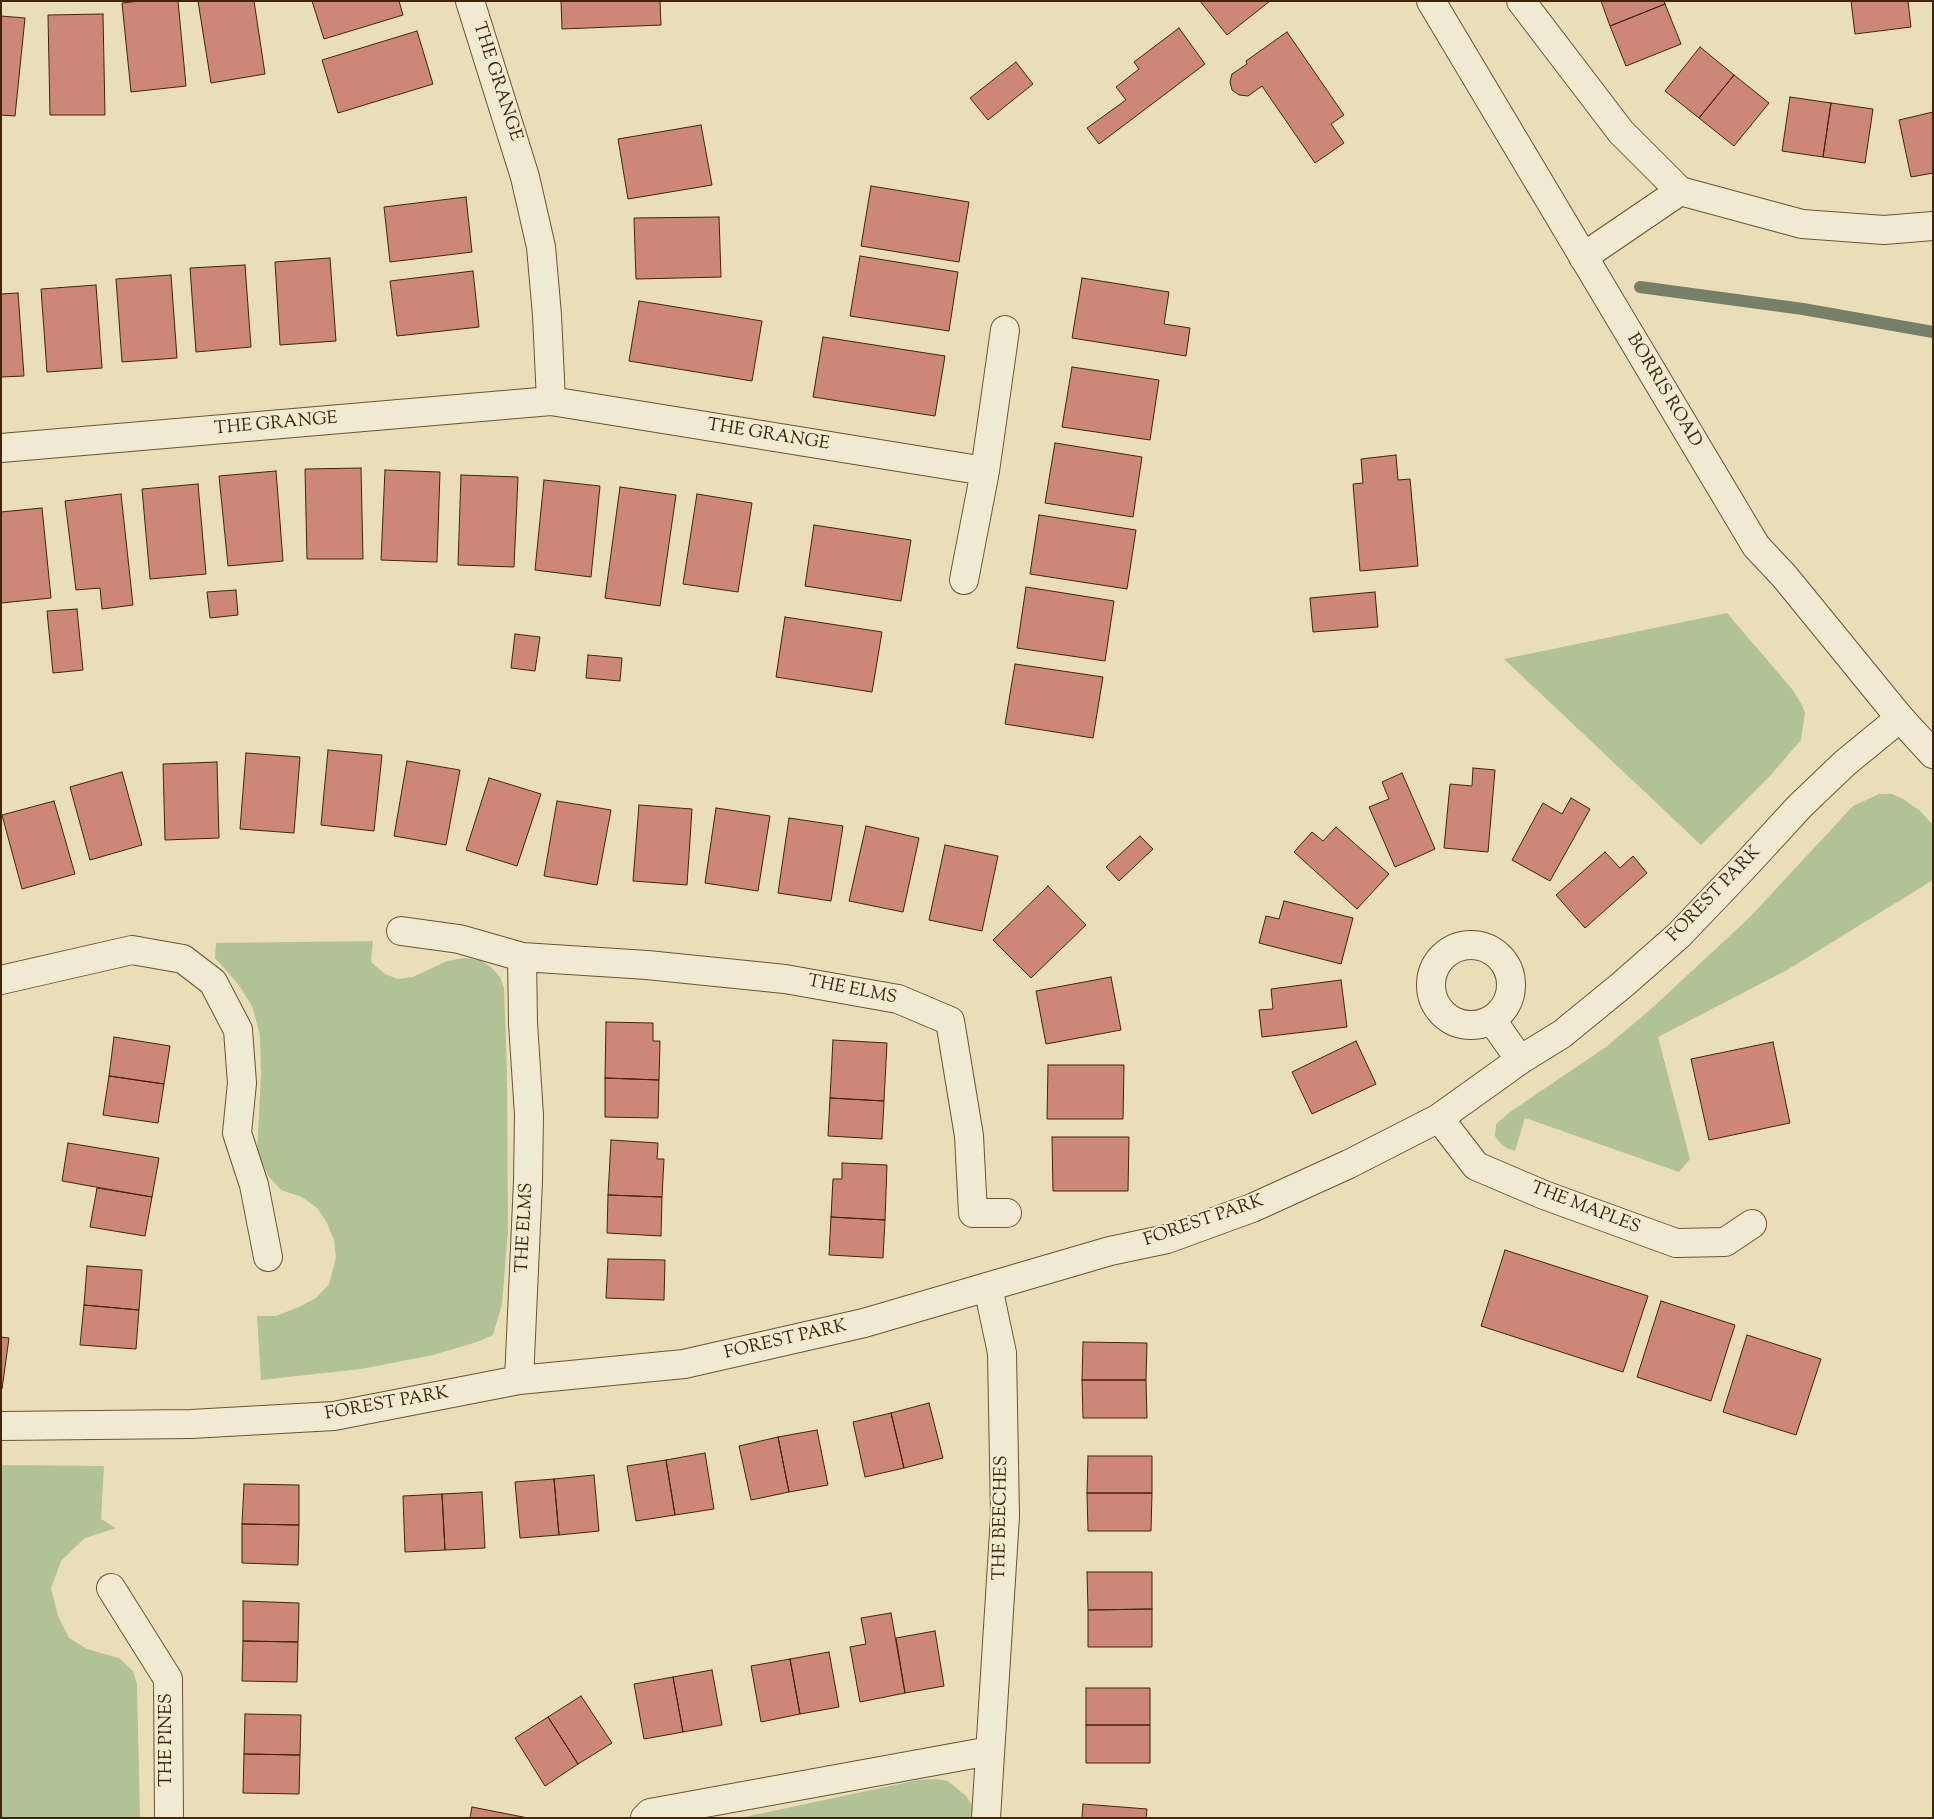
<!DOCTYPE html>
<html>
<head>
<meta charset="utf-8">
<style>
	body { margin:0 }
	#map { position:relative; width:1934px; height:1819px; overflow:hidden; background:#eadeb9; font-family:"Sorts Mill Goudy",serif }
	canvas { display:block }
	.frame { position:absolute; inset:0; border:2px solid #412506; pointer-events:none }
</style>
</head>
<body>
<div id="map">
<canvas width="1934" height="1819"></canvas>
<div class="frame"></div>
</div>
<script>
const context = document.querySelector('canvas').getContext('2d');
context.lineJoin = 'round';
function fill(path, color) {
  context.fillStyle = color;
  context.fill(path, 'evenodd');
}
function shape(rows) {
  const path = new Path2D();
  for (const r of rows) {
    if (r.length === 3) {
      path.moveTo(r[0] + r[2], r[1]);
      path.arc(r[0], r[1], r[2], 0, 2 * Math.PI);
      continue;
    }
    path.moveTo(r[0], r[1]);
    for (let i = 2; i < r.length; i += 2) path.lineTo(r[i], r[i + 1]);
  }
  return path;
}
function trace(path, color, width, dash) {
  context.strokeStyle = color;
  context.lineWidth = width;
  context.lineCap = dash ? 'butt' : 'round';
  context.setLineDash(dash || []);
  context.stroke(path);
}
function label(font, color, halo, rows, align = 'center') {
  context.font = font + ' "Sorts Mill Goudy",serif';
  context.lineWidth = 4;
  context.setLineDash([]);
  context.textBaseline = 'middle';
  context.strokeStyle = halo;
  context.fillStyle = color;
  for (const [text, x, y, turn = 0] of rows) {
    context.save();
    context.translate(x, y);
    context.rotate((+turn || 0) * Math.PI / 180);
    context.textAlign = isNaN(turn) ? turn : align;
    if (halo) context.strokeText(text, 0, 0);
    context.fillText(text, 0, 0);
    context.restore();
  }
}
fill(shape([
	[1727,613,1792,689,1802,705,1805,713,1801,740,1768,778,1701,845,1504,659],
	[1879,794,1892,794,1903,799,1919,810,1933,825,1933,880,1787,970,1658,1037,1690,1159,1679,1172,1525,1118,1515,1151,1507,1148,1500,1143,1495,1136,1496,1124,1510,1112,1606,1047,1651,1009,1749,918,1853,806],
	[373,941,371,962,385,974,398,979,413,977,447,961,465,958,480,960,491,967,500,977,504,988,507,1073,508,1231,502,1304,493,1335,477,1342,433,1355,361,1369,261,1380,257,1316,276,1316,299,1307,316,1298,329,1284,336,1258,334,1240,326,1221,317,1208,302,1197,281,1190,269,1177,257,1154,261,1075,260,1035,252,1006,238,984,215,958,216,943],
	[1,1465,104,1466,101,1519,116,1528,85,1538,61,1561,51,1588,58,1616,69,1638,87,1649,119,1658,133,1671,137,1684,140,1818,1,1818],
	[936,1779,948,1781,966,1796,972,1805,971,1818,740,1818,918,1780]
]), '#b1c294');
trace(shape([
	[1640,287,1803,309,1933,332]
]), '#768068', 12);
const building = shape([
	[140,1,178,1,186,86,131,92,122,3,140,1],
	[198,1,254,1,265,74,211,83,198,1],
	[312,1,399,1,403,15,324,39,312,1],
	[561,1,660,1,661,25,562,29,561,1],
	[1200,1,1270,1,1227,35,1200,1],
	[1601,1,1664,1,1665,4,1610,26,1601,1],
	[1851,1,1908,1,1911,27,1855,34,1851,1],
	[1665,4,1681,44,1626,66,1610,26,1665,4],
	[103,14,105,115,50,115,48,15,103,14],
	[1,16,25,18,15,116,1,115,1,16],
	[1179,28,1205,64,1099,144,1087,128,1126,100,1116,87,1139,69,1134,62,1179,28],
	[417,31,433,84,338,113,322,60,417,31],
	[1287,32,1344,115,1331,124,1344,143,1315,163,1262,86,1248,96,1239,95,1232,90,1230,82,1232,74,1247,64,1246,61,1287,32],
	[1700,47,1734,75,1699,118,1665,91,1700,47],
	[1016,62,1033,84,988,120,970,98,1016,62],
	[1734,75,1769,103,1734,146,1699,118,1734,75],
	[1790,97,1831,103,1823,157,1782,151,1790,97],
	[1831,103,1873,109,1865,163,1823,157,1831,103],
	[1933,112,1933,173,1911,177,1899,120,1933,112],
	[701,125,712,185,628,199,618,139,701,125],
	[871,186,969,202,959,262,861,246,871,186],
	[466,197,472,252,390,262,384,207,466,197],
	[719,217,721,277,636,279,634,218,719,217],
	[860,256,958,272,949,331,850,316,860,256],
	[330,258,336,341,280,345,275,262,330,258],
	[245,265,251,347,196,352,190,268,245,265],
	[473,271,479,327,397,336,390,281,473,271],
	[171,275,177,358,122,362,116,279,171,275],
	[1082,278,1169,292,1164,324,1190,328,1186,356,1072,338,1082,278],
	[96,285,102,368,47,372,41,289,96,285],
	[18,293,24,376,1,377,1,294,18,293],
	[639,301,762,321,752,381,629,361,639,301],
	[823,337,945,356,935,416,813,397,823,337],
	[1072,367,1159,380,1150,440,1062,427,1072,367],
	[1055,443,1142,457,1133,517,1045,503,1055,443],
	[1396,455,1398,480,1410,479,1418,566,1360,571,1353,484,1363,483,1361,459,1396,455],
	[361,468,363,559,307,559,305,469,361,468],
	[385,470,440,472,437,562,381,560,385,470],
	[276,471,283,561,228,566,219,476,276,471],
	[461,475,518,477,514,567,458,565,461,475],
	[544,480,600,486,591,577,535,570,544,480],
	[198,484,206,574,150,579,142,489,198,484],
	[620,487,676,495,660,606,605,598,620,487],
	[121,494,133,605,102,609,100,588,76,590,65,501,121,494],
	[697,494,752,503,738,592,683,584,697,494],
	[42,508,51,598,1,603,1,512,42,508],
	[1039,515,1136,530,1127,589,1030,574,1039,515],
	[814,525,911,540,901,601,805,586,814,525],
	[1026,587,1114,601,1105,661,1017,648,1026,587],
	[236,590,238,615,210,618,207,592,236,590],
	[1375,592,1378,627,1313,632,1310,598,1375,592],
	[77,609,83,670,53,673,47,611,77,609],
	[785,617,882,632,872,692,776,677,785,617],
	[515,634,540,637,535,671,511,668,515,634],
	[588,655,622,658,620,681,586,678,588,655],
	[1015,664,1103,677,1093,738,1005,724,1015,664],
	[328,750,382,755,374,831,321,825,328,750],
	[246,753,300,757,294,833,240,829,246,753],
	[407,761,460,770,446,845,394,836,407,761],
	[217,762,219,838,165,840,163,764,217,762],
	[1473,768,1495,770,1488,852,1444,848,1450,784,1472,786,1473,768],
	[122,772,142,845,90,860,70,787,122,772],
	[1402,773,1435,849,1395,867,1369,807,1389,799,1382,782,1402,773],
	[489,778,541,794,517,866,466,850,489,778],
	[1571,798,1590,809,1550,881,1512,860,1543,803,1562,814,1571,798],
	[54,801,75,874,22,889,2,815,54,801],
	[557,801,611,810,597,885,544,876,557,801],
	[639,805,692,809,687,885,633,881,639,805],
	[716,808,770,816,758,891,705,883,716,808],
	[789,818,843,826,831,901,778,893,789,818],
	[866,826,919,838,903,912,849,901,866,826],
	[1336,827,1389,874,1357,909,1294,852,1312,832,1323,841,1336,827],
	[1140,836,1153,849,1119,881,1106,867,1140,836],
	[945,845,998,856,982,931,929,920,945,845],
	[1605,852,1620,868,1633,856,1647,873,1585,928,1556,895,1605,852],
	[1048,886,1086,925,1031,978,993,940,1048,886],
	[1284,901,1353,918,1341,964,1259,943,1266,916,1279,919,1284,901],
	[1111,977,1121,1030,1046,1044,1036,991,1111,977],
	[1341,980,1347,1027,1262,1037,1259,1010,1273,1009,1271,989,1341,980],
	[606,1022,653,1023,653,1041,660,1041,659,1080,605,1078,606,1022],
	[114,1037,170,1046,164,1084,109,1076,114,1037],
	[833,1040,887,1043,884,1101,830,1098,833,1040],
	[1356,1041,1376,1084,1312,1114,1292,1072,1356,1041],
	[1773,1042,1790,1123,1709,1140,1691,1059,1773,1042],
	[1048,1065,1124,1065,1123,1119,1047,1119,1048,1065],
	[109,1076,164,1084,158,1123,103,1115,109,1076],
	[605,1078,659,1080,658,1118,605,1117,605,1078],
	[830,1098,884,1101,882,1139,828,1136,830,1098],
	[1052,1137,1129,1137,1128,1191,1053,1191,1052,1137],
	[611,1140,658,1143,657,1159,664,1159,662,1197,608,1195,611,1140],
	[68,1143,159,1158,152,1197,62,1181,68,1143],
	[842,1163,887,1165,885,1220,831,1217,833,1179,842,1179,842,1163],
	[97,1188,152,1197,145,1236,90,1227,97,1188],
	[608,1195,662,1197,661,1236,607,1233,608,1195],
	[831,1217,885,1220,883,1258,829,1255,831,1217],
	[1505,1250,1648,1296,1623,1372,1481,1326,1505,1250],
	[608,1259,665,1260,664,1300,606,1298,608,1259],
	[87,1266,142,1270,139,1310,84,1305,87,1266],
	[1661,1301,1735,1325,1711,1401,1637,1377,1661,1301],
	[84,1305,139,1310,136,1349,80,1345,84,1305],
	[1747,1335,1821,1359,1796,1435,1723,1412,1747,1335],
	[1,1337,9,1338,2,1389,1,1389,1,1337],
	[1083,1342,1147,1343,1146,1380,1082,1380,1083,1342],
	[1082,1380,1146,1380,1147,1418,1083,1418,1082,1380],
	[929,1403,943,1458,904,1468,891,1413,929,1403],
	[891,1413,904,1468,865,1477,853,1422,891,1413],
	[817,1430,828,1485,789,1492,778,1437,817,1430],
	[778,1437,789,1492,751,1500,739,1446,778,1437],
	[705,1453,714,1509,675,1515,666,1460,705,1453],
	[1088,1456,1152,1456,1152,1493,1087,1493,1088,1456],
	[666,1460,675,1515,636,1521,627,1466,666,1460],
	[594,1475,599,1531,559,1535,554,1479,594,1475],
	[554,1479,559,1535,520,1538,515,1482,554,1479],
	[244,1484,299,1485,299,1525,242,1524,244,1484],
	[482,1492,485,1548,445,1550,442,1494,482,1492],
	[1087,1493,1152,1493,1151,1531,1088,1531,1087,1493],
	[442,1494,445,1550,405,1552,403,1496,442,1494],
	[242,1524,299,1525,298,1565,242,1563,242,1524],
	[1087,1572,1152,1572,1152,1609,1088,1610,1087,1572],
	[243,1601,299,1603,298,1642,243,1641,243,1601],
	[1152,1609,1152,1647,1088,1647,1088,1610,1152,1609],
	[891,1613,905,1693,860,1702,850,1647,866,1644,861,1618,891,1613],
	[935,1631,944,1686,905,1693,896,1638,935,1631],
	[243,1641,298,1642,297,1682,242,1681,243,1641],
	[829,1652,839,1707,800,1714,790,1659,829,1652],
	[790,1659,800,1714,761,1722,751,1666,790,1659],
	[712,1670,722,1725,683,1732,673,1677,712,1670],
	[673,1677,683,1732,644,1739,634,1684,673,1677],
	[1086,1688,1150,1688,1150,1725,1086,1725,1086,1688],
	[581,1696,612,1743,578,1764,548,1717,581,1696],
	[245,1714,301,1715,300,1755,244,1754,245,1714],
	[548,1717,578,1764,545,1786,515,1738,548,1717],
	[1086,1725,1150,1725,1150,1763,1086,1763,1086,1725],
	[244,1754,300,1755,299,1794,243,1793,244,1754],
	[1083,1804,1147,1809,1146,1818,1082,1818,1083,1804],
	[472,1807,528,1818,470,1818,472,1807]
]);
fill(building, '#cc8777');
trace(building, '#412506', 1);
const minor = shape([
	[470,1,525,177,541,247,547,315,551,401],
	[1521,1,1621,132,1680,191],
	[1583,257,1680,191,1802,224,1884,230,1933,226],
	[1,448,551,401,985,471],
	[964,580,985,471,1005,330],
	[401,931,459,939,522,957],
	[1471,985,40],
	[1,980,132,950,183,959,213,982,238,1030,242,1083,237,1133,254,1185,268,1257],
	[1492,1020,1520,1060],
	[1439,1118,1476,1166,1544,1195,1676,1243,1725,1242,1752,1224],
	[519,1380,528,1181,529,1115,523,1023,522,957,647,965,785,979,898,999,950,1021,969,1136,973,1213,1007,1213],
	[1,1426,191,1424,334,1416,519,1380,684,1364,864,1323,1110,1251,1167,1239,1252,1208,1349,1164,1439,1118,1520,1060,1562,1034,1622,985,1679,935,1742,869,1800,806,1845,763,1900,718],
	[111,1588,168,1679,169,1818],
	[645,1818,650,1813,990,1751],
	[986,1818,1005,1516,1002,1353,988,1287]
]);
const tertiary = shape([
	[1431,1,1756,546,1785,577,1900,718,1933,754]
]);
trace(minor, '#6b5333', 30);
trace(tertiary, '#6b5333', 30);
trace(minor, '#f1ead2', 28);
trace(tertiary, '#f1ead2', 28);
label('18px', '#412506', '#f1ead2', [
	["THE GRANGE",496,82,72],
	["BORRIS ROAD",1663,391,59],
	["THE GRANGE",276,425,-5],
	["THE GRANGE",768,436,9],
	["FOREST PARK",1715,895,-46],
	["THE ELMS",852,991,11],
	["THE MAPLES",1585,1209,21],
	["FOREST PARK",1204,1222,-19],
	["THE ELMS",526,1228,-87],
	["FOREST PARK",786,1341,-13],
	["FOREST PARK",387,1405,-10],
	["THE BEECHES",1002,1518,-89],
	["THE PINES",168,1740,-90]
]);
</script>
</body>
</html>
